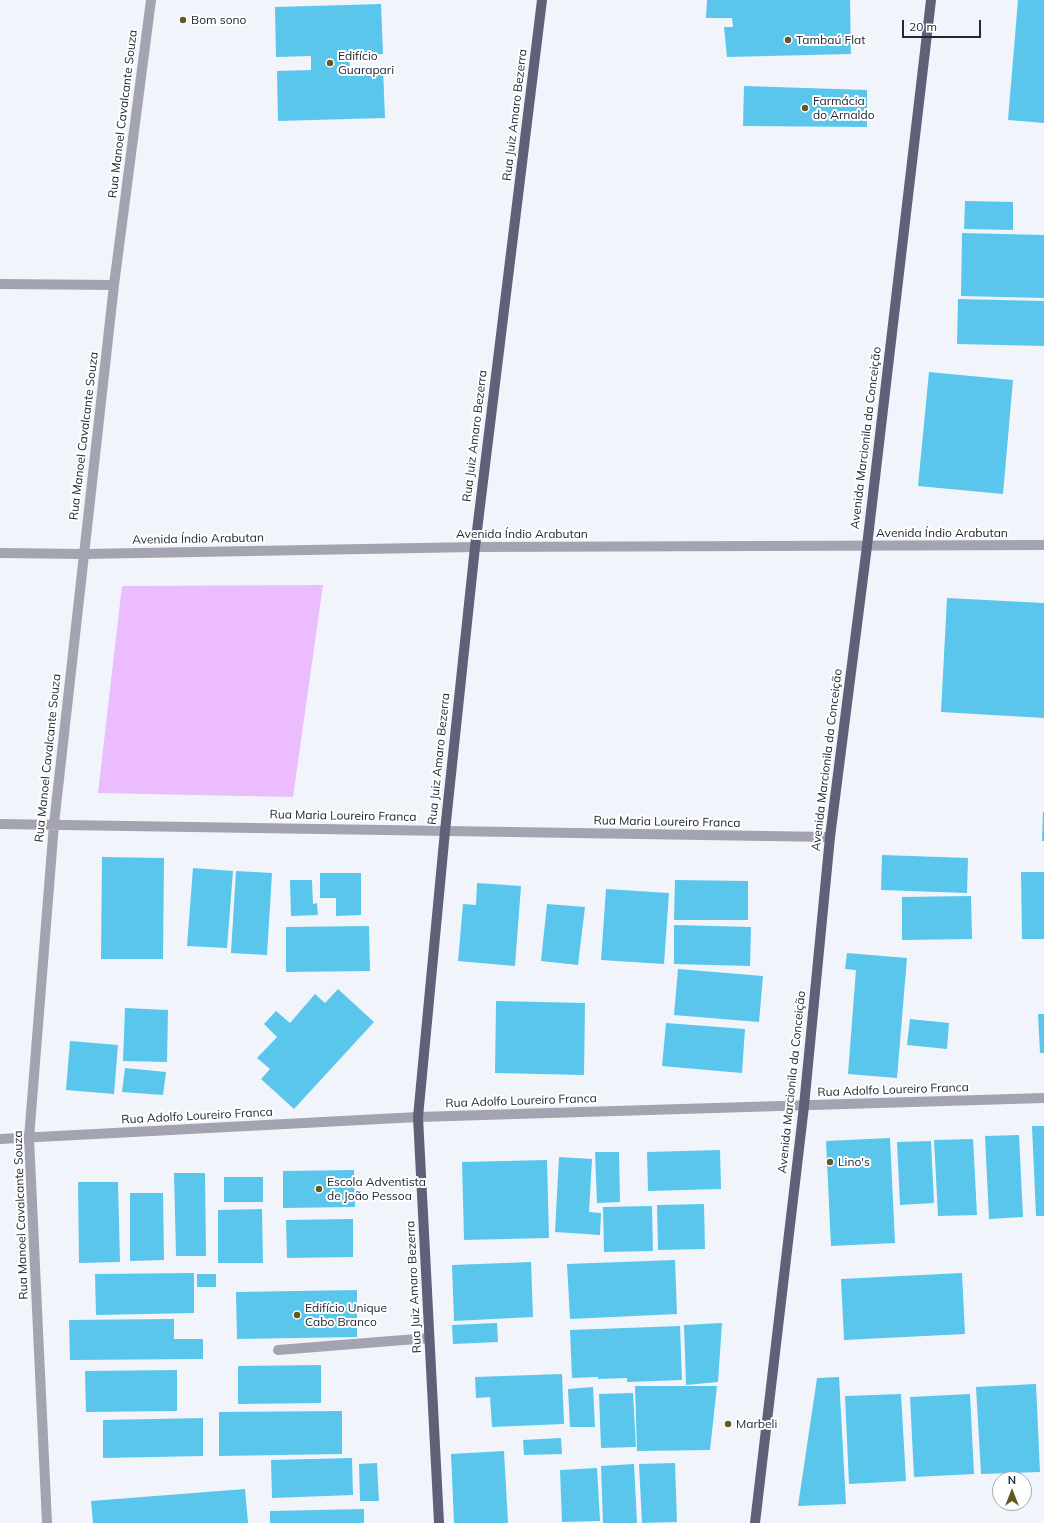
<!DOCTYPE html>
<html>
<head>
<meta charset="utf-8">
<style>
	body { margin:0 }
	#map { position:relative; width:1044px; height:1523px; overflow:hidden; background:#f1f5fb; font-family:Mulish,sans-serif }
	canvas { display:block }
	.north { position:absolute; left:992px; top:1471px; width:40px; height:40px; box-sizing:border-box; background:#fff; border:1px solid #a6a9ae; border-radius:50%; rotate:0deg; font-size:11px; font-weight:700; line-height:16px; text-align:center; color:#212934 }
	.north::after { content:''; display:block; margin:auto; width:14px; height:18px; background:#625a26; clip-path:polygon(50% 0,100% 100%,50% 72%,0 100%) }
	.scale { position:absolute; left:902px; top:20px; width:79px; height:18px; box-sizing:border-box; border:2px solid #212934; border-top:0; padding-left:5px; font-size:12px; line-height:14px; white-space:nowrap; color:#212934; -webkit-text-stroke:3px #fff; paint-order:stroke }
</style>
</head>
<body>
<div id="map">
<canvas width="1044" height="1523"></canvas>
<div class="north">N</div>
<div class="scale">20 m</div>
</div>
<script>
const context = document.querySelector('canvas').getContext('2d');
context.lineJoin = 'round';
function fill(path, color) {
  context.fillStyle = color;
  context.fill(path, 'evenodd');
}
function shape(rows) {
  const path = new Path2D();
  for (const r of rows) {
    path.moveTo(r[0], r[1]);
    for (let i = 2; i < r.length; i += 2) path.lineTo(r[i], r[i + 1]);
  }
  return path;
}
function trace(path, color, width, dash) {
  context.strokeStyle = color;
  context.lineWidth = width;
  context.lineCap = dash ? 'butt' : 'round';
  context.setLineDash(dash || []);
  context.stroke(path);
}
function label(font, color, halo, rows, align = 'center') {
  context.font = font + ' Mulish,sans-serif';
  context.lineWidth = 4;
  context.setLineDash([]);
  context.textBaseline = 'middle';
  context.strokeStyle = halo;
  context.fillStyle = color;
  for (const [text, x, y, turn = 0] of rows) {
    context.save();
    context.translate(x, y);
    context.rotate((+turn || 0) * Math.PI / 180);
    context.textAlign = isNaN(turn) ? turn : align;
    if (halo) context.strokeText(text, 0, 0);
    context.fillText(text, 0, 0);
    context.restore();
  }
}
fill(shape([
	[323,585,293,797,98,793,122,586]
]), '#ebbdfe');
fill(shape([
	[707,0,850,0,851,54,727,57,724,27,733,27,732,18,706,18],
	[1018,0,1044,0,1044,123,1008,120],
	[381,4,383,54,349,55,350,70,383,68,385,118,278,121,277,71,311,70,311,56,276,57,275,7],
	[744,86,867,90,867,127,743,126],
	[965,201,1013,202,1013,230,964,229],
	[962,233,1044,235,1044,298,961,296],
	[958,299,1044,301,1044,346,957,344],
	[929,372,1013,380,1003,494,918,486],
	[947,598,1044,603,1044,718,941,712],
	[1043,812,1044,812,1044,841,1042,841],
	[882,855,968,858,967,893,881,890],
	[102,857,164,858,163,959,101,959],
	[193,868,233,871,227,948,187,946],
	[236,871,272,873,267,955,231,953],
	[1021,872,1044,872,1044,939,1022,939],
	[320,873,361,873,361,915,336,916,336,898,320,898],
	[290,880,312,880,313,904,317,903,318,915,291,916],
	[675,880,748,881,748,920,674,920],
	[477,883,521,886,515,966,458,961,463,904,476,905],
	[606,889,669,893,664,964,601,960],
	[971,896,972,939,902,940,902,897],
	[547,904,585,907,578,965,541,961],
	[674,925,751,927,750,966,674,964],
	[369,926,370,971,286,972,286,927],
	[847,953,907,958,897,1078,848,1074,856,970,845,969],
	[678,969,763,976,759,1022,674,1015],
	[338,989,374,1022,294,1109,261,1079,270,1069,257,1058,277,1037,264,1024,276,1011,290,1023,315,994,325,1003],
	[496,1001,585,1003,584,1075,495,1073],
	[125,1008,168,1010,167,1062,123,1061],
	[1038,1014,1044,1014,1044,1053,1040,1053],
	[910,1019,949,1023,947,1049,907,1045],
	[666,1023,745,1029,742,1073,662,1066],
	[70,1041,118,1045,114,1094,66,1090],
	[125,1068,166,1072,163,1095,122,1092],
	[1032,1126,1044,1126,1044,1216,1036,1216],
	[1019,1135,1023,1217,989,1219,985,1136],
	[890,1138,895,1243,831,1246,826,1141],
	[973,1139,977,1215,938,1216,934,1140],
	[931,1141,934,1203,900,1205,897,1142],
	[720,1150,721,1189,648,1191,647,1152],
	[595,1152,619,1152,620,1202,597,1203],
	[559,1157,592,1159,589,1212,601,1213,600,1235,555,1232],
	[547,1160,549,1238,464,1240,462,1162],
	[354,1170,355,1207,283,1208,283,1171],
	[174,1173,205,1173,206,1256,176,1256],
	[224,1177,263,1177,263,1202,224,1202],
	[78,1182,118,1182,120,1262,79,1263],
	[130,1193,163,1193,164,1260,130,1261],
	[704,1204,705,1249,658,1250,657,1205],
	[652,1206,653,1251,604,1252,603,1207],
	[262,1209,263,1263,218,1263,218,1210],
	[353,1219,353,1257,287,1258,286,1220],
	[675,1260,677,1314,570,1319,567,1264],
	[531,1262,533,1317,454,1321,452,1265],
	[194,1273,194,1313,96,1315,95,1274],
	[962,1273,965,1334,844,1340,841,1279],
	[197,1274,216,1274,216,1287,197,1287],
	[357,1290,357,1337,237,1339,236,1292],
	[174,1319,174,1339,203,1339,203,1359,70,1360,69,1320],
	[497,1323,498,1342,453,1344,452,1325],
	[722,1323,718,1382,686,1385,684,1325],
	[680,1326,682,1380,627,1382,627,1378,598,1379,598,1377,572,1378,570,1330],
	[321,1365,321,1403,238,1404,238,1366],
	[177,1370,177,1411,86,1412,85,1371],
	[562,1374,564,1424,492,1427,490,1397,476,1398,475,1377],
	[839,1377,846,1504,798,1506,817,1378],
	[1036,1384,1040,1472,981,1474,976,1387],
	[635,1386,717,1386,710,1450,637,1451],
	[593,1387,595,1427,570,1427,568,1389],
	[633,1393,636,1447,601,1448,599,1394],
	[901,1394,906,1481,849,1484,845,1396],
	[970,1394,974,1474,914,1477,910,1397],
	[342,1411,342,1454,219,1456,219,1412],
	[203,1418,203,1456,103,1458,103,1420],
	[561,1438,562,1454,524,1455,523,1440],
	[504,1451,508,1523,454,1523,451,1454],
	[352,1458,353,1495,272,1498,271,1460],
	[377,1463,379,1501,360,1501,359,1464],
	[675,1463,677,1522,642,1523,639,1464],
	[634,1464,637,1523,603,1523,601,1466],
	[597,1468,600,1521,562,1522,560,1470],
	[245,1489,248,1523,93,1523,91,1501],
	[364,1509,364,1523,270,1523,270,1511]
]), '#5ac6ec');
trace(shape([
	[0,284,114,285],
	[0,553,84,554,475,547,1044,545],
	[0,824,830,837],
	[0,1139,418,1117,1044,1098],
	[278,1350,429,1338],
	[47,1523,29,1138,54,824,114,285,151,0]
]), '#a3a3b1', 10);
trace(shape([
	[439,1523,418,1117,445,831,475,547,542,0],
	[755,1523,804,1106,830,837,867,546,931,0]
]), '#606078', 10);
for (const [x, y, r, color] of [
	[183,20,4,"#625a26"],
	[788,40,4,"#625a26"],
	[330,63,4,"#625a26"],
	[805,108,4,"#625a26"],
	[830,1162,4,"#625a26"],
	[319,1189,4,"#625a26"],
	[297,1315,4,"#625a26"],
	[728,1424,4,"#625a26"]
]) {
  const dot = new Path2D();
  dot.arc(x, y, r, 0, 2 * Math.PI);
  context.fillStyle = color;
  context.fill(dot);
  trace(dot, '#fff', 1.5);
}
label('12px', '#212934', '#fff', [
	["Bom sono",191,20],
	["Tambaú Flat",796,40],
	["Edifício",338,56],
	["Guarapari",338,70],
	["Farmácia",813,101],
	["do Arnaldo",813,115],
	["Lino's",838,1162],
	["Escola Adventista",327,1182],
	["de João Pessoa",327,1196],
	["Edifício Unique",305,1308],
	["Cabo Branco",305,1322],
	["Marbeli",736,1424]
], 'left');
label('12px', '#212934', '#fff', [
	["Rua Manoel Cavalcante Souza",123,114,-83],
	["Rua Juiz Amaro Bezerra",515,115,-83],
	["Rua Manoel Cavalcante Souza",84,436,-83],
	["Rua Juiz Amaro Bezerra",475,436,-83],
	["Avenida Marcionila da Conceição",866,438,-83],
	["Avenida Índio Arabutan",942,533],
	["Avenida Índio Arabutan",522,534],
	["Avenida Índio Arabutan",198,539,-1],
	["Rua Manoel Cavalcante Souza",48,758,-84],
	["Rua Juiz Amaro Bezerra",439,759,-84],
	["Avenida Marcionila da Conceição",827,760,-83],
	["Rua Maria Loureiro Franca",343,816,1],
	["Rua Maria Loureiro Franca",667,822,1],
	["Avenida Marcionila da Conceição",792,1082,-84],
	["Rua Adolfo Loureiro Franca",893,1090,-2],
	["Rua Adolfo Loureiro Franca",521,1101,-2],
	["Rua Adolfo Loureiro Franca",197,1116,-3],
	["Rua Manoel Cavalcante Souza",21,1215,-92],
	["Rua Juiz Amaro Bezerra",414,1287,-93]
]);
</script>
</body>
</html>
